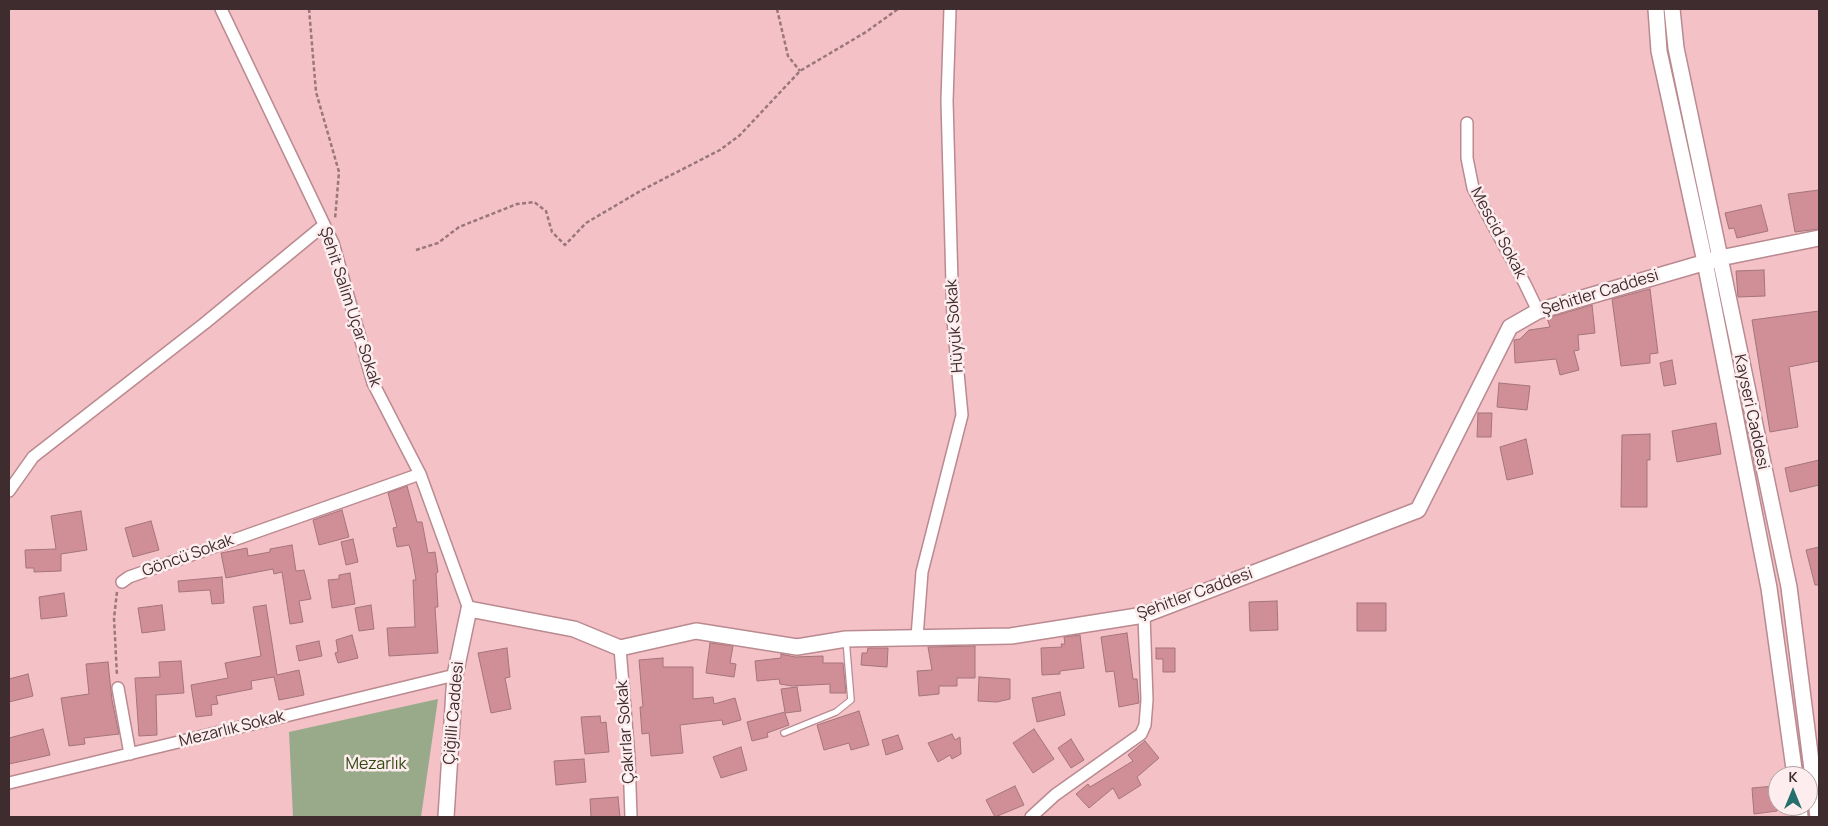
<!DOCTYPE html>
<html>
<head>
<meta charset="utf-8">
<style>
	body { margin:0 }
	#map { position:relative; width:1828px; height:826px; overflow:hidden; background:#f4c1c7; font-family:Manrope,sans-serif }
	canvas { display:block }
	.frame { position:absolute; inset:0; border:10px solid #3f2c2e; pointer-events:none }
	.north { position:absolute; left:1768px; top:766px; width:50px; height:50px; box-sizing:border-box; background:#fdedee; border:1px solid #b1a0a1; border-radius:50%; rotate:0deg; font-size:14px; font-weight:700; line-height:20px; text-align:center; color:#3f2c2e }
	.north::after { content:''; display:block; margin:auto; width:18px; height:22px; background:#256f6c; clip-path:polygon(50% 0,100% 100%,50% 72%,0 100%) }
</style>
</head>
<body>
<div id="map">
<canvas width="1828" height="826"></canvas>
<div class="frame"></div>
<div class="north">K</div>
</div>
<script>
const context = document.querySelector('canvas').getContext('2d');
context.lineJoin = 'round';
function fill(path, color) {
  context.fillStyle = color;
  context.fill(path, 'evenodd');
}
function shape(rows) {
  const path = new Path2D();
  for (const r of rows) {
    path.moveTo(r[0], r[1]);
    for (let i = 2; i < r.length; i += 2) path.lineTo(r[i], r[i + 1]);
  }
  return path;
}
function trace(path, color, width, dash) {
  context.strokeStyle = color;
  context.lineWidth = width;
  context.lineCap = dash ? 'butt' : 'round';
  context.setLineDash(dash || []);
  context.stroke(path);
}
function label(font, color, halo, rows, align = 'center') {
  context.font = font + ' Manrope,sans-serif';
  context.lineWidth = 5;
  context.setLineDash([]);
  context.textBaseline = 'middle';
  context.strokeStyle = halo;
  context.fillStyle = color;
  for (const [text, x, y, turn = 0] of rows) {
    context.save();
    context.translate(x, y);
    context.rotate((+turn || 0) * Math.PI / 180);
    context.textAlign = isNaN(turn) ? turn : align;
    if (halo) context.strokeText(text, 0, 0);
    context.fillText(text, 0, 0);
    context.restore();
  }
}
fill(shape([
	[438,699,421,817,293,817,289,732]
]), '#98aa89');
const building = shape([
	[1819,190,1819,229,1795,232,1788,194,1819,190],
	[1761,205,1768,231,1737,238,1734,228,1729,229,1725,213,1761,205],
	[1764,270,1765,296,1738,297,1736,271,1764,270],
	[1650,289,1658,353,1650,354,1650,363,1621,366,1612,299,1650,289],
	[1592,305,1595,333,1578,335,1579,350,1574,351,1579,370,1560,375,1556,359,1515,363,1514,340,1520,339,1529,330,1550,327,1547,318,1592,305],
	[1819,311,1819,361,1789,367,1798,427,1770,432,1752,320,1819,311],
	[1672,360,1676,384,1664,386,1660,363,1672,360],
	[1499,383,1530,386,1527,410,1497,407,1499,383],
	[1478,413,1492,413,1491,437,1477,437,1478,413],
	[1716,423,1721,454,1677,462,1672,431,1716,423],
	[1650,434,1650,460,1647,460,1647,507,1621,507,1622,435,1650,434],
	[1526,439,1533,474,1507,480,1500,447,1526,439],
	[1819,460,1819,485,1790,492,1785,468,1819,460],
	[407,486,417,522,422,522,428,553,435,552,438,572,436,573,438,607,435,607,438,653,389,656,387,628,415,627,413,580,416,580,411,551,409,545,397,547,393,528,397,527,388,493,407,486],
	[342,510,349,537,319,545,313,520,342,510],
	[81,511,87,550,61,554,61,571,34,572,34,568,26,568,25,550,56,549,51,516,81,511],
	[151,521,159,550,133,557,125,528,151,521],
	[353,539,358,562,346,565,341,542,353,539],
	[292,545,296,571,304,570,311,599,299,601,303,622,290,624,282,572,274,574,273,569,226,578,221,553,247,548,248,556,270,552,270,549,292,545],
	[1819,547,1819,585,1815,585,1806,550,1819,547],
	[350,573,355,604,332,608,328,580,339,579,339,575,350,573],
	[222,577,224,603,212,604,210,590,179,592,178,581,222,577],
	[64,593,67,616,41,619,39,597,64,593],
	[1277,601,1278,630,1250,631,1249,602,1277,601],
	[1357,603,1386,603,1386,631,1357,631,1357,603],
	[162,605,165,630,142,633,138,608,162,605],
	[266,605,277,675,299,670,304,695,279,700,274,677,251,681,252,689,216,696,218,704,211,705,212,715,196,717,191,685,228,678,225,663,261,656,253,607,266,605],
	[371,605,374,629,359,631,355,608,371,605],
	[1127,633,1133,679,1137,679,1139,703,1119,707,1114,671,1106,672,1101,637,1127,633],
	[352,635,358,658,338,663,335,653,338,652,336,640,352,635],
	[1080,635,1084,668,1060,671,1060,674,1042,675,1041,648,1062,647,1061,644,1065,644,1064,637,1080,635],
	[319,641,322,656,299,661,296,646,319,641],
	[710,643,733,646,730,663,736,664,734,677,706,673,710,643],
	[975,646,975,678,957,678,957,686,939,686,939,694,919,696,917,671,932,670,928,647,975,646],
	[507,648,510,677,505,678,511,709,491,713,478,653,507,648],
	[868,648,888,648,887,667,861,665,862,653,867,653,868,648],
	[1156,648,1175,648,1175,672,1163,672,1163,659,1156,659,1156,648],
	[781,654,795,657,823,656,823,663,843,663,846,693,830,693,830,684,792,686,780,684,779,679,757,681,755,661,781,658,781,654],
	[663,658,663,667,693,667,693,699,713,697,714,704,735,698,741,720,723,725,722,720,680,725,683,753,651,756,649,733,642,734,640,707,643,707,639,660,663,658],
	[181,661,184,693,156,695,157,735,139,736,135,678,160,677,159,662,181,661],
	[108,662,112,700,119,734,84,738,85,744,69,746,61,698,89,694,86,664,108,662],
	[28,674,33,696,9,702,9,679,28,674],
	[979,677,1010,679,1010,699,997,702,978,701,979,677],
	[797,687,801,711,785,713,789,725,767,733,768,737,752,741,747,722,785,712,781,689,797,687],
	[1060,692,1065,715,1037,722,1032,698,1060,692],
	[859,711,869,745,851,750,849,743,824,750,817,725,859,711],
	[600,716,601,723,606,722,609,752,585,754,581,717,600,716],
	[43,729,50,755,9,764,9,738,43,729],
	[1034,729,1054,759,1033,773,1013,743,1034,729],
	[952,734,955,740,960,737,961,754,952,759,950,755,938,762,928,743,952,734],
	[898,735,903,749,886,755,882,740,898,735],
	[1071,739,1084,760,1071,768,1058,748,1071,739],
	[1145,741,1159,758,1137,777,1141,785,1119,799,1113,788,1089,808,1076,794,1088,784,1090,787,1133,761,1128,755,1145,741],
	[741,747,747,770,721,778,713,757,741,747],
	[584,759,586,782,556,785,554,761,584,759],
	[1015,786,1024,805,995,817,986,800,1015,786],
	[1775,786,1777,811,1754,814,1752,788,1775,786],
	[618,797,620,817,591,817,590,799,618,797]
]);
fill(building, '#d08e97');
trace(building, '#a3757b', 1);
const lane = shape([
	[784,733,836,712,851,700,846,640]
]);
const street = shape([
	[221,9,333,243,373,383,420,474,469,609],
	[1467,123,1467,158,1473,188,1525,284,1538,311],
	[9,491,33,457,205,323,324,225],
	[122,582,129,577,420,474],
	[917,637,922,572,962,415,953,320,947,101,950,9],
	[620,648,629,758,631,817],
	[118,688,130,754],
	[9,783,455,675],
	[1031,817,1055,795,1141,734,1145,725,1147,700,1144,615]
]);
const secondary = shape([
	[1656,9,1659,51,1705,262,1769,588,1795,776],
	[1672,9,1676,48,1789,587,1818,817],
	[1799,806,1800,817],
	[446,817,455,675,469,609,574,629,620,648,696,631,797,647,846,639,1011,636,1144,615,1418,510,1510,327,1538,311,1720,258,1819,238]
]);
trace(lane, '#ba8a90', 8);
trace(street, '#ba8a90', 14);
trace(secondary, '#ba8a90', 18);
trace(shape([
	[309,9,316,92,339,172,335,219],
	[777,9,788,56,800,71],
	[416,250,438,243,459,227,517,204,534,202,546,211,552,232,565,245,586,223,642,190,720,150,740,135,800,71,866,32,898,9],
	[117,592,114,618,117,676]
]), '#9a777b', 2.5, [4, 2.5]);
trace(lane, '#fff', 5.5);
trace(street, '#fff', 11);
trace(secondary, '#fff', 15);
label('16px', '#3f2c2e', '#fdedee', [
	["Mescid Sokak",1498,233,62],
	["Şehitler Caddesi",1600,293,-17],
	["Şehit Salim Uçar Sokak",350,307,72],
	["Hüyük Sokak",955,326,-94],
	["Kayseri Caddesi",1751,412,78],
	["Göncü Sokak",188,556,-20],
	["Şehitler Caddesi",1195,594,-20],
	["Çiğilli Caddesi",454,713,-85],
	["Mezarlık Sokak",232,729,-14],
	["Çakırlar Sokak",626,732,-94]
]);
label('16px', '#2f490f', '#fdedee', [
	["Mezarlık",376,765]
]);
</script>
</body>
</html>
